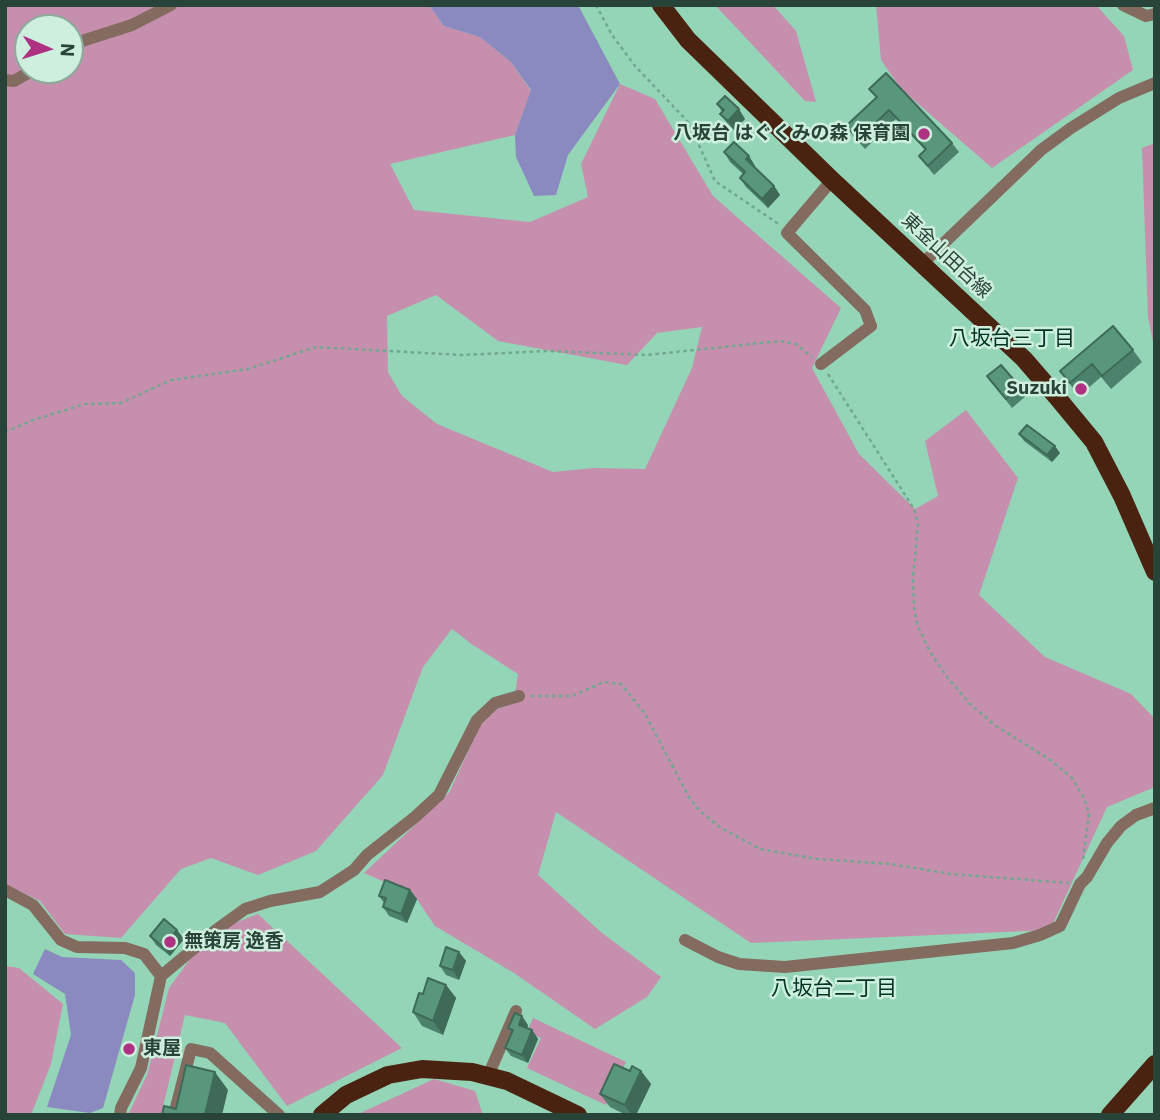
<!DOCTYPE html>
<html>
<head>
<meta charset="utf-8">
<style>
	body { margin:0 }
	#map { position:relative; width:1160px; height:1120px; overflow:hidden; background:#94d5b8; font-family:"IBM Plex Sans",sans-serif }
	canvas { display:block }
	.frame { position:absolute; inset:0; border:7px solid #284337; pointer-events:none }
	.north { position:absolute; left:14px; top:14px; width:70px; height:70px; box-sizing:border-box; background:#ceeede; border:2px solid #8caa9b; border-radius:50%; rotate:93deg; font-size:19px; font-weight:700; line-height:28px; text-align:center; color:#284337 }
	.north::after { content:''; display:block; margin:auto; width:24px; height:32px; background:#ae3182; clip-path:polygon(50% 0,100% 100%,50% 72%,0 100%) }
</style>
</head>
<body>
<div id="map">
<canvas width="1160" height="1120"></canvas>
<div class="frame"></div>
<div class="north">N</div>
</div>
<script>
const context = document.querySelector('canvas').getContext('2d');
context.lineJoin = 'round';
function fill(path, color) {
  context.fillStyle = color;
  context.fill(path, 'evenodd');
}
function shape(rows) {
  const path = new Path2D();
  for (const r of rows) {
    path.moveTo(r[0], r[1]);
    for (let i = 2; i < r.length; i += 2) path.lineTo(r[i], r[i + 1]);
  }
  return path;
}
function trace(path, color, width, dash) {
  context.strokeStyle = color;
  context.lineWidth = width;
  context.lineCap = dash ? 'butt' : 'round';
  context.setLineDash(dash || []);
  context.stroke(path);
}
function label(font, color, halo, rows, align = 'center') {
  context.font = font + ' "IBM Plex Sans","Noto Sans JP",sans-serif';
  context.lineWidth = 5;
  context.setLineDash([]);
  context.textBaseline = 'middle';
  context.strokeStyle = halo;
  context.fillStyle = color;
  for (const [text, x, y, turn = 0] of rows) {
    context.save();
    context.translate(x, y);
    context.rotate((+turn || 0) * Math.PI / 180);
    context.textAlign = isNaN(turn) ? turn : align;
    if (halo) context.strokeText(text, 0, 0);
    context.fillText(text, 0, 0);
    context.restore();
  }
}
fill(shape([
	[5,5,429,5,444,26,480,37,511,62,531,91,515,135,390,164,414,210,530,222,588,197,581,164,620,84,655,99,713,196,841,308,812,368,859,454,915,509,938,496,925,441,966,410,1018,478,979,595,1045,657,1131,694,1155,719,1155,787,1107,807,1050,930,751,943,556,812,538,875,602,933,661,977,647,997,595,1029,514,973,435,926,414,895,364,873,449,793,480,725,496,710,514,701,518,674,473,645,452,629,423,667,383,775,316,851,258,875,211,858,181,869,121,938,65,934,40,901,5,884],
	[28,28,70,28,70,70,28,70],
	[436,295,498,341,627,365,657,333,702,327,692,368,645,469,593,468,553,472,437,424,402,396,388,372,387,316],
	[715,5,773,5,796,31,816,102,805,101],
	[876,5,1096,5,1124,36,1133,70,992,168,901,89,881,60],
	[1155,143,1155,351,1148,317,1142,148],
	[258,914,402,1048,287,1106,225,1023,185,1015,161,1115,128,1115,147,1075,169,988,209,933],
	[5,966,19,968,63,1004,51,1064,31,1115,5,1115],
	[533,1018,626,1062,606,1105,527,1068,541,1038,527,1032],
	[434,1079,475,1091,483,1115,356,1115]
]), '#c68fad');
fill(shape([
	[429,5,578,5,620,84,568,155,556,195,534,196,516,157,515,135,531,90,511,62,480,37,444,26],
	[45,949,62,957,121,960,135,973,135,995,103,1108,90,1113,47,1107,71,1035,65,994,33,974]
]), '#8a89c0');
trace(shape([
	[596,5,612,35,635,66,689,123,715,181,780,225],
	[828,374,914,509,918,524,913,578,914,607,917,624,930,652,947,677,970,704,996,726,1052,761,1072,778,1084,798,1089,814,1083,860],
	[5,432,33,420,85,404,121,403,171,380,248,369,316,347,462,355,548,351,647,355,780,341,796,344,812,357],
	[531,696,572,696,604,682,621,684,645,714,690,799,700,811,721,828,760,849,817,859,891,864,951,874,1069,883]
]), '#72a78f', 2.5, [3.5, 3.5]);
trace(shape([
	[1123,5,1146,16,1155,14],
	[70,48,82,41,132,25,171,5],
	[5,80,14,81,33,70],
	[923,263,1041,150,1071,128,1119,98,1155,83],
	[821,364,871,326,865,310,787,233,832,180],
	[5,890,33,905,61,940,77,947,125,948,144,954,161,976],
	[685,940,718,957,739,964,785,967,1013,943,1040,935,1060,926,1080,884,1087,877,1107,843,1121,826,1136,815,1155,808],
	[488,1076,516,1011],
	[120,1115,121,1108,141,1068,161,976,216,930,245,909,270,901,320,892,354,870,367,855,415,817,439,795,477,720,495,703,519,696],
	[174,1115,191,1049,210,1053,279,1115]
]), '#836b60', 12);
trace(shape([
	[661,5,688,40,832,180,1024,359,1056,396,1094,442,1122,496,1155,572],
	[322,1115,346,1095,388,1075,422,1069,472,1072,507,1081,578,1115],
	[1110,1115,1155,1064]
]), '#4a2310', 18);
fill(shape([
	[869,89,952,143,959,152,934,175,919,156,925,150,896,119,865,149,853,136,846,126,876,98],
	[717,104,745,119,734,130,727,123,720,114,722,112],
	[724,152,749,156,755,166,754,167,774,186,780,195,768,208,746,187,740,178,743,174,730,162],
	[1133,350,1142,362,1111,389,1101,377,1079,396,1060,371],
	[987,376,1020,387,1026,396,1012,408],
	[1019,434,1060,453,1052,462,1024,441],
	[410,890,417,899,407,923,389,916,383,907,384,903,379,896],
	[150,936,184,939,170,956,156,945],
	[459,952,466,961,459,980,446,975,440,966],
	[446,985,456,998,443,1035,422,1026,413,1012,423,994],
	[528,1025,527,1028,532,1030,538,1039,528,1063,511,1056,505,1048,511,1033,508,1028],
	[630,1071,641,1071,651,1084,636,1115,626,1115,610,1107,600,1094]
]), '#4c826b');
fill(shape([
	[739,109,745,119,734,130,728,121],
	[749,156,755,166,752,168,746,159],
	[774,186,780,195,768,208,762,199],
	[1055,446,1060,453,1052,462,1047,455],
	[410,890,417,899,407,923,401,914],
	[177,930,184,939,170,956,163,947],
	[459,952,466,961,459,980,453,970],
	[446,985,456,998,443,1035,433,1021],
	[522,1016,528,1025,525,1033,519,1025],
	[532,1030,538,1039,528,1063,522,1055],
	[641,1071,651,1084,636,1115,631,1115,625,1105],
	[215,1072,228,1090,222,1115,205,1115]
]), '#3e6a57');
const building = shape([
	[886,73,952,143,928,166,919,156,926,149,889,110,859,139,846,126,877,97,869,89,886,73],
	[725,96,739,109,728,121,720,114,724,110,717,104,725,96],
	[734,142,749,156,746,159,774,186,762,199,740,178,745,172,724,152,734,142],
	[1113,326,1133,350,1102,376,1092,364,1070,383,1060,371,1113,326],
	[1001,365,1020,387,1006,399,987,376,1001,365],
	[1027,425,1055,446,1047,455,1019,434,1027,425],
	[385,880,410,890,401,914,383,907,386,898,379,896,385,880],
	[164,919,177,930,163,947,150,936,164,919],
	[446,947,459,952,453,970,440,966,446,947],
	[428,978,446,985,433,1021,413,1012,419,993,423,994,428,978],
	[515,1013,522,1016,519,1025,532,1030,522,1055,505,1048,513,1030,508,1028,515,1013],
	[614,1064,630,1071,632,1066,641,1071,625,1105,600,1094,614,1064],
	[186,1065,215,1072,205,1115,162,1115,164,1106,176,1109,186,1065]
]);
fill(building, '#58977c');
trace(building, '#3e6a57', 2);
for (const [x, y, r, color] of [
	[924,134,7,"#ae3182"],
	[1081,389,7,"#ae3182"],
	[170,942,7,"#ae3182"],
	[129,1049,7,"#ae3182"]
]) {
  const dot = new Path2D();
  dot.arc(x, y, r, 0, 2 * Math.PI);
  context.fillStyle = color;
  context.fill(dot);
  trace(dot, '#ceeede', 2.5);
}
label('bold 19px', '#284337', '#ceeede', [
	["八坂台 はぐくみの森 保育園",910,134],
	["Suzuki",1067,389],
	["無策房 逸香",184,942,"left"],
	["東屋",143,1049,"left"]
], 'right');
label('19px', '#284337', '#ceeede', [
	["東金山田台線",946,256,43]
]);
label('21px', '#003423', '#ceeede', [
	["八坂台三丁目",1012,339],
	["八坂台二丁目",834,989]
]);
</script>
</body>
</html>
